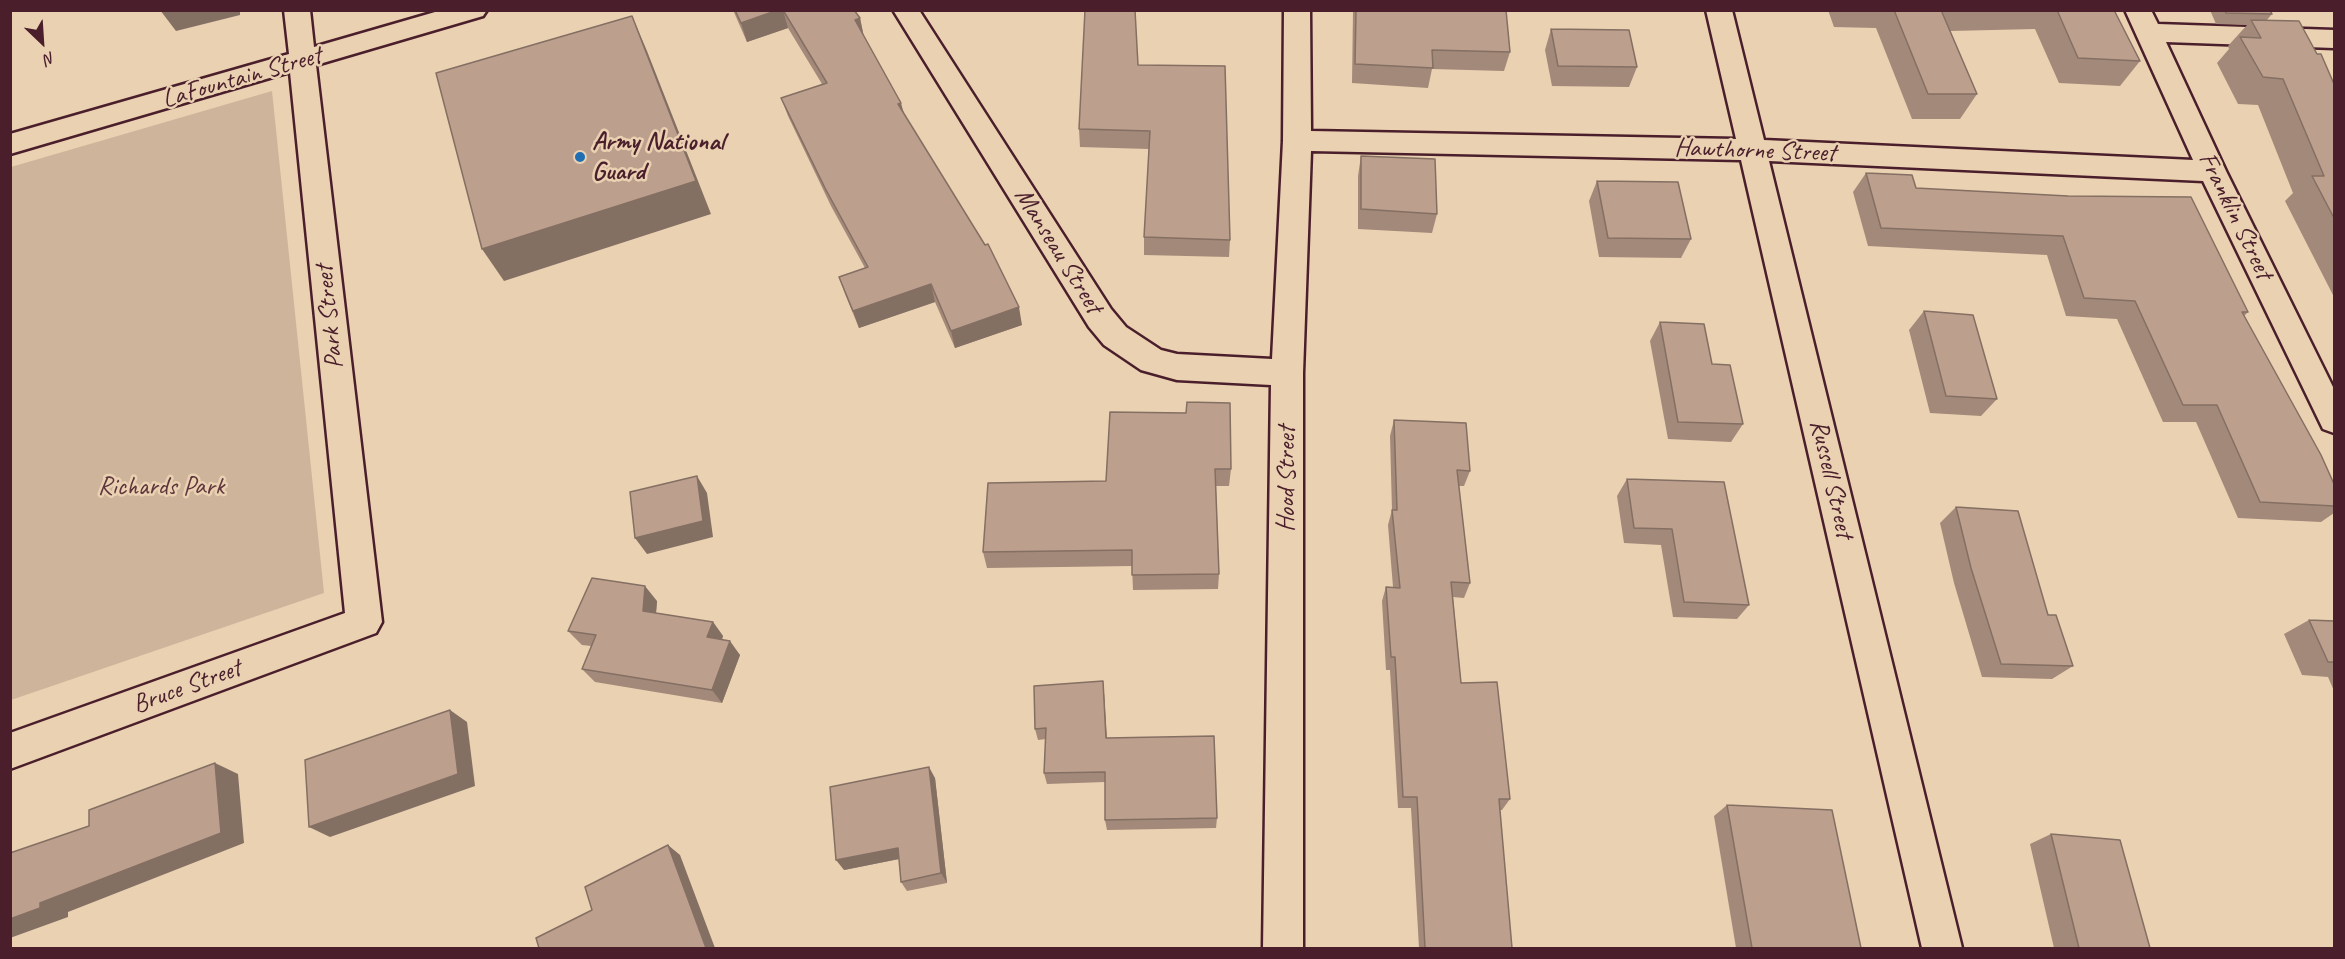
<!DOCTYPE html>
<html>
<head>
<meta charset="utf-8">
<style>
	body { margin:0 }
	#map { position:relative; width:2345px; height:959px; overflow:hidden; background:#ead1b2; font-family:Caveat,sans-serif }
	canvas { display:block }
	.frame { position:absolute; inset:0; border:12px solid #4a1f2b; pointer-events:none }
	.north { position:absolute; left:12px; top:12px; width:60px; height:60px; -webkit-text-stroke:4px #ead1b2; paint-order:stroke; rotate:155deg; font-size:16px; font-weight:700; line-height:24px; text-align:center; color:#4a1f2b }
	.north::after { content:''; display:block; margin:auto; width:21px; height:27px; background:#4a1f2b; clip-path:polygon(50% 0,100% 100%,50% 72%,0 100%) }
</style>
</head>
<body>
<div id="map">
<canvas width="2345" height="959"></canvas>
<div class="frame"></div>
<div class="north">N</div>
</div>
<script>
const context = document.querySelector('canvas').getContext('2d');
context.lineJoin = 'round';
function fill(path, color) {
  context.fillStyle = color;
  context.fill(path, 'evenodd');
}
function shape(rows) {
  const path = new Path2D();
  for (const r of rows) {
    path.moveTo(r[0], r[1]);
    for (let i = 2; i < r.length; i += 2) path.lineTo(r[i], r[i + 1]);
  }
  return path;
}
function trace(path, color, width, dash) {
  context.strokeStyle = color;
  context.lineWidth = width;
  context.lineCap = dash ? 'butt' : 'round';
  context.setLineDash(dash || []);
  context.stroke(path);
}
function label(font, color, halo, rows, align = 'center') {
  context.font = font + ' Caveat,sans-serif';
  context.lineWidth = 5;
  context.setLineDash([]);
  context.textBaseline = 'middle';
  context.strokeStyle = halo;
  context.fillStyle = color;
  for (const [text, x, y, turn = 0] of rows) {
    context.save();
    context.translate(x, y);
    context.rotate((+turn || 0) * Math.PI / 180);
    context.textAlign = isNaN(turn) ? turn : align;
    if (halo) context.strokeText(text, 0, 0);
    context.fillText(text, 0, 0);
    context.restore();
  }
}
fill(shape([
	[272,91,324,593,11,700,11,167]
]), '#cfb49c');
const minor = shape([
	[284,10,310,10,314,47,442,10,487,10,483,16,316,65,382,622,376,633,10,769,10,733,345,613,290,72,10,154,10,134,289,54,284,10],
	[893,10,919,10,1111,309,1126,327,1161,350,1177,354,1272,359,1283,141,1284,10,1310,10,1311,131,1736,139,1706,10,1732,10,1764,140,2193,160,2125,10,2151,10,2158,24,2334,30,2334,48,2166,42,2226,171,2334,389,2334,433,2323,429,2203,181,1769,161,1962,948,1922,948,1741,160,1311,151,1303,373,1303,948,1263,948,1271,385,1177,380,1141,370,1104,345,1089,327,893,10]
]);
trace(minor, '#4a1f2b', 5);
fill(minor, '#ead1b2');
fill(shape([
	[733,10,854,10,860,18,864,37,904,113,1022,325,955,348,935,302,859,328,845,294,839,277,865,268,831,206,788,116,781,98,822,84,788,28,747,42],
	[1353,10,1506,10,1510,52,1504,71,1432,69,1428,88,1352,83],
	[1828,10,2114,10,2140,61,2120,86,2059,83,2035,29,1950,31,1977,94,1960,119,1912,119,1876,28,1834,27],
	[2210,10,2270,10,2272,14,2267,20,2334,84,2334,297,2285,201,2293,193,2258,105,2238,104,2217,63,2229,49,2228,46,2247,25,2216,24],
	[1551,29,1637,67,1629,87,1552,86,1545,50],
	[1138,65,1230,240,1229,257,1144,255,1144,237,1149,149,1080,147,1079,129],
	[1361,156,1437,214,1432,233,1358,229,1358,176],
	[1866,173,1916,188,2068,196,2248,312,2244,316,2334,484,2334,513,2321,522,2238,518,2196,422,2163,422,2117,319,2066,316,2047,255,1868,246,1853,192],
	[1597,181,1691,239,1681,258,1599,257,1589,201],
	[1924,311,1997,399,1981,416,1930,413,1909,330],
	[1660,322,1712,364,1743,424,1731,442,1668,439,1650,341],
	[1110,412,1231,469,1229,486,1216,486,1219,574,1218,589,1133,590,1132,566,987,568,983,552,1106,481],
	[1394,420,1470,471,1464,486,1459,486,1470,583,1464,598,1453,597,1461,683,1510,799,1502,810,1500,810,1512,948,1419,948,1411,808,1398,808,1390,670,1386,670,1382,601,1386,587,1393,587,1388,525,1392,510,1390,436],
	[1627,479,1749,605,1737,619,1673,617,1661,545,1624,543,1617,496],
	[1956,507,2048,615,2073,666,2052,679,1982,677,1954,583,1940,523],
	[657,601,656,613,713,622,723,636,722,640,740,655,722,703,595,682,582,669,591,646,582,645,568,631],
	[2309,620,2334,621,2334,691,2328,677,2302,675,2284,634],
	[1104,693,1107,738,1217,818,1216,828,1107,830,1105,820,1105,782,1047,784,1044,773,1046,739,1038,740,1035,729],
	[935,778,947,883,907,891,901,882,899,859,844,870],
	[1727,805,1861,948,1736,948,1714,816],
	[2051,834,2150,948,2054,948,2030,844]
]), '#a38979');
fill(shape([
	[160,10,240,10,240,15,176,31],
	[778,10,783,10,788,28,747,42,741,23],
	[632,16,647,51,711,214,504,281,482,249],
	[860,18,864,38,855,20],
	[901,103,906,121,898,104],
	[931,284,935,302,859,328,853,311],
	[1019,307,1022,325,955,348,951,331],
	[697,476,707,493,713,537,647,554,635,538],
	[645,586,657,601,655,625,643,611],
	[713,622,723,636,717,651,707,637],
	[730,641,740,655,722,703,712,690],
	[1103,681,1104,693,1107,749,1106,738],
	[450,710,467,722,475,786,330,837,309,827],
	[215,763,238,774,244,843,68,912,68,917,10,938,10,919],
	[929,767,935,778,947,883,941,873],
	[668,845,680,855,715,948,706,948],
	[898,848,904,858,844,870,836,860]
]), '#846f63');
const building = shape([
	[735,10,778,10,741,23,735,10],
	[783,10,854,10,860,18,855,20,901,103,898,104,985,245,988,244,1019,307,951,331,931,284,853,311,839,277,868,267,825,188,781,98,827,83,783,10],
	[1085,10,1135,10,1138,65,1225,66,1230,240,1144,237,1150,131,1079,129,1085,10],
	[1356,10,1506,10,1510,52,1432,50,1433,68,1355,64,1356,10],
	[1894,10,1941,10,1977,94,1928,94,1894,10],
	[2057,10,2114,10,2140,61,2078,58,2057,10],
	[2225,10,2270,10,2272,14,2226,13,2225,10],
	[632,16,696,181,482,249,436,73,632,16],
	[2251,20,2299,21,2317,54,2321,54,2334,84,2334,218,2312,176,2324,176,2283,79,2263,77,2240,37,2261,38,2251,20],
	[1551,29,1629,30,1637,67,1558,66,1551,29],
	[1361,156,1435,159,1437,214,1361,209,1361,156],
	[1866,173,1912,175,1916,188,2068,196,2191,197,2248,312,2242,312,2321,455,2334,484,2334,506,2260,502,2217,405,2183,405,2135,301,2084,298,2063,236,1881,228,1866,173],
	[1597,181,1678,182,1691,239,1608,238,1597,181],
	[1924,311,1973,315,1997,399,1946,396,1924,311],
	[1660,322,1704,324,1712,364,1730,365,1743,424,1678,422,1660,322],
	[1187,402,1230,403,1231,469,1215,469,1219,574,1132,575,1132,550,983,552,988,483,1106,481,1110,412,1186,413,1187,402],
	[1394,420,1466,423,1470,471,1457,470,1470,583,1451,582,1461,683,1497,682,1510,799,1499,799,1512,948,1425,948,1417,797,1403,797,1395,657,1391,657,1386,587,1400,588,1392,510,1397,510,1394,420],
	[697,476,703,521,635,538,630,492,697,476],
	[1627,479,1724,482,1749,605,1684,602,1672,529,1634,528,1627,479],
	[1956,507,2018,511,2048,615,2056,615,2073,666,2001,664,1971,568,1956,507],
	[592,578,645,586,643,611,713,622,707,637,730,641,712,690,582,669,596,635,568,631,592,578],
	[2309,620,2334,621,2334,662,2328,662,2309,620],
	[1103,681,1106,738,1214,736,1217,818,1105,820,1105,772,1044,773,1046,728,1035,729,1034,686,1103,681],
	[450,710,458,774,309,827,305,760,450,710],
	[215,763,221,833,40,903,40,908,10,919,10,853,89,826,89,810,215,763],
	[929,767,941,873,901,882,898,848,836,860,830,787,929,767],
	[1727,805,1832,810,1861,948,1752,948,1727,805],
	[2051,834,2120,840,2150,948,2079,948,2051,834],
	[668,845,706,948,539,948,536,938,592,910,585,887,668,845]
]);
fill(building, '#bd9f8d');
trace(building, '#846f63', 1.5);
for (const [x, y, r, color] of [
	[580,157,6,"#1f6fb2"]
]) {
  const dot = new Path2D();
  dot.arc(x, y, r, 0, 2 * Math.PI);
  context.fillStyle = color;
  context.fill(dot);
  trace(dot, '#ead1b2', 2);
}
label('26px', '#4a1f2b', '#ead1b2', [
	["LaFountain Street",242,78,-16],
	["Hawthorne Street",1755,151,2],
	["Franklin Street",2235,216,64],
	["Manseau Street",1058,251,58],
	["Park Street",330,317,-96],
	["Hood Street",1287,479,-90],
	["Russell Street",1831,479,77],
	["Bruce Street",187,687,-20]
]);
label('bold 26px', '#4a1f2b', '#ead1b2', [
	["Army National",592,142],
	["Guard",592,172]
], 'left');
label('26px', '#5e353c', '#ead1b2', [
	["Richards Park",161,487]
]);
</script>
</body>
</html>
